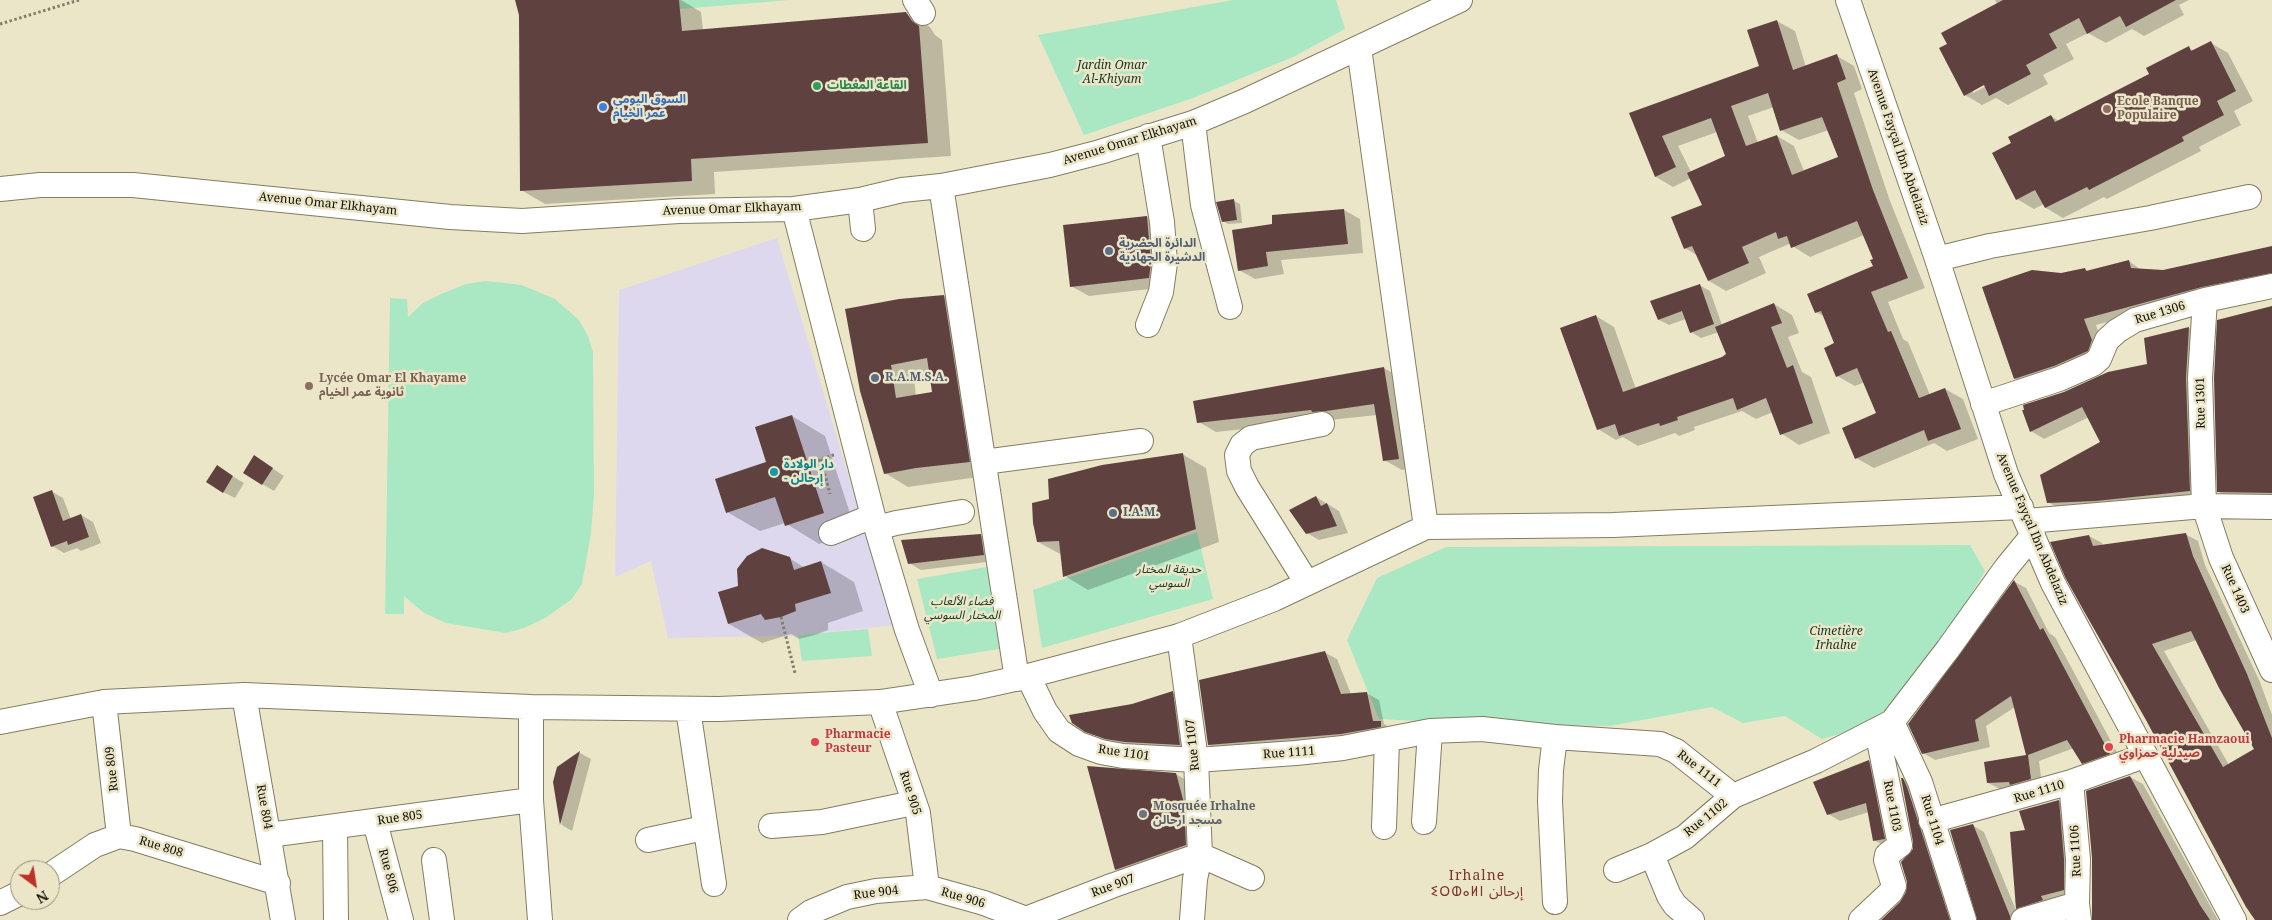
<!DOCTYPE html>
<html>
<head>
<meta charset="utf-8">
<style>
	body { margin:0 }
	#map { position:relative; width:2272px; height:920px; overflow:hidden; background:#ece6c9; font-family:"Noto Serif",serif }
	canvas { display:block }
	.north { position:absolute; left:10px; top:860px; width:50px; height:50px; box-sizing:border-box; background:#ece6c9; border:1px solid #94907b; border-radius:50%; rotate:149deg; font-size:14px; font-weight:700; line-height:20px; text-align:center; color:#110f05 }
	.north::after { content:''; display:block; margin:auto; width:18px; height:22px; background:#be3029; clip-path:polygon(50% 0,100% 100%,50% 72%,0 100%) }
</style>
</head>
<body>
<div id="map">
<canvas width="2272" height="920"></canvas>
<div class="north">N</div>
</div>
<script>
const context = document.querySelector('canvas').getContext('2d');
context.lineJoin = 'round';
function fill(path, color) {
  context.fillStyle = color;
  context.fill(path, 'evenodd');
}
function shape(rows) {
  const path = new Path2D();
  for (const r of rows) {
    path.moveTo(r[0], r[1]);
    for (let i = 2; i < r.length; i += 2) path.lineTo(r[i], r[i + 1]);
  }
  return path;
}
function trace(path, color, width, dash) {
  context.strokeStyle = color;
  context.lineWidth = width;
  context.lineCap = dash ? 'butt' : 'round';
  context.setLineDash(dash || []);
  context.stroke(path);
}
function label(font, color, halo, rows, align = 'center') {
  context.font = font + ' "Noto Serif","Noto Sans Arabic","Noto Sans Tifinagh",serif';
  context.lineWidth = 5;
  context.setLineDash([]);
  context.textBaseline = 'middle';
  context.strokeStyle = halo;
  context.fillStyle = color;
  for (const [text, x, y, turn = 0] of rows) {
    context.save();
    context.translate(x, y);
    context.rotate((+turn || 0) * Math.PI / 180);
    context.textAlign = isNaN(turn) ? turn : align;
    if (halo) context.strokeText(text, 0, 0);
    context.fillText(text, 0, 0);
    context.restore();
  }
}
fill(shape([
	[777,238,862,521,897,625,788,636,668,638,651,561,615,577,619,290]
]), '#ddd8ee');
fill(shape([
	[679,0,790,0,680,9],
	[1233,0,1336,0,1345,29,1293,57,1193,98,1084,135,1038,35],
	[486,281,522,285,555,299,579,320,588,336,593,352,594,495,591,533,582,584,572,599,545,618,524,628,506,633,446,623,424,613,404,596,404,614,385,614,390,298,407,299,408,317,423,303,441,294,466,284],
	[1197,532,1213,599,1042,648,1033,590],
	[1970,545,1985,571,1910,696,1883,721,1822,739,1785,716,1743,723,1712,707,1610,726,1483,724,1379,719,1347,640,1377,578,1446,547],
	[992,566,1005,648,937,659,917,579],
	[868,629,872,656,802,661,798,635]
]), '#a9e8c2');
fill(shape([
	[516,0,681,0,701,12,703,30,906,14,930,27,935,35,942,40,951,156,714,172,715,194,545,204,521,190,520,15],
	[1995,0,2189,0,2179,5,2184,15,2144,36,2132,29,2106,43,2088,33,2066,44,2074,59,2043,75,2048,84,2008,105,1996,98,1982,105,1965,95,1949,44,1997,4],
	[1989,81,1990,84,1973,93,1973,90],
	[1777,21,1795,31,1806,67,1837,56,1854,66,1862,89,1854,93,1890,201,1925,288,1888,302,1903,339,1908,342,1930,395,1945,389,1963,399,1978,439,1947,451,1934,443,1874,468,1856,458,1878,414,1865,382,1855,386,1837,376,1836,344,1825,317,1816,312,1874,266,1875,259,1864,235,1810,257,1789,244,1759,257,1766,273,1726,291,1709,281,1698,256,1685,248,1703,206,1691,178,1673,187,1656,177,1631,114,1761,67],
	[1774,107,1781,130,1799,140,1829,130,1839,158,1804,171,1794,146,1777,136,1758,143,1748,116],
	[1717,132,1726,156,1691,172,1678,146],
	[2211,43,2228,53,2253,101,2234,111,2241,125,2199,147,2201,151,2107,199,2104,197,2063,218,2046,208,2044,204,2034,209,2017,199,2013,143,2051,116,2059,121,2150,74,2189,48,2194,51],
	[1234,201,1240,204,1242,223,1228,224,1223,221],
	[1344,210,1360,219,1363,253,1281,260,1284,274,1255,279,1239,270,1274,225,1273,216],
	[1147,217,1165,227,1167,287,1089,296,1071,286],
	[2272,248,2272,281,2215,293,2096,325,2103,346,2027,385,2015,379,2061,274,2085,269,2088,271,2129,261,2141,270,2163,271],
	[1699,285,1710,291,1722,325,1774,304,1792,315,1799,333,1788,337,1802,372,1811,377,1830,433,1799,445,1782,434,1773,412,1756,419,1742,411,1694,427,1695,430,1679,436,1675,433,1638,446,1623,437,1616,440,1598,429,1596,316,1614,327,1636,389,1728,355,1719,332,1701,338,1691,332,1686,319,1669,325,1659,320],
	[944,296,967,310,992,475,908,487,885,473,861,391],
	[931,375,934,393,916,396,914,378],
	[2272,315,2272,499,2230,499,2219,492],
	[2189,328,2203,336,2203,498,2062,510,2048,502,2102,442,2089,417,2044,439,2031,431,2149,365,2146,339],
	[1384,368,1401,378,1416,468,1402,470,1384,460,1377,415,1216,432,1199,422],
	[792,416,825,436,856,532,819,544,785,523,760,531,727,512,768,463],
	[1182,454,1206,468,1219,542,1088,590,1065,576,1062,555,1038,542,1050,500],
	[266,464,284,476,274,491,262,484],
	[229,474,244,483,235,498,223,492],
	[51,491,63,498,71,519,81,515,93,522,101,543,81,551,77,548,64,553,52,546],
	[1316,497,1339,511,1348,533,1319,540,1307,533],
	[2185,534,2198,541,2205,565,2260,682,2272,715,2272,920,2257,920,2173,769,2089,536,2102,543,2103,546],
	[2197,640,2255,749,2229,765,2164,651],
	[980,535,992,542,995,561,921,570,909,563],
	[789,558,805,568,821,562,854,582,863,611,828,623,828,630,815,635,799,639,791,634,762,643,729,624,739,587],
	[2015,582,2026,588,2049,633,2055,637,2121,760,2095,769,2083,763,2074,748,2039,761,2042,785,2000,789,1988,783,2028,756,2015,707,1986,726,1990,747,1935,760,1923,753],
	[1324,652,1337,659,1351,694,1366,693,1379,700,1384,724,1393,729,1222,752,1209,745],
	[1173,693,1184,699,1191,751,1118,745,1086,731,1132,705],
	[580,753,591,759,572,831,562,825,554,782,558,768],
	[1869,761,1880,768,1896,845,1886,847,1874,840,1869,812,1840,821,1828,814],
	[1176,774,1199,788,1209,859,1139,883,1116,869],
	[2130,777,2143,784,2218,920,2093,920],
	[1903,779,1914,786,1958,920,1883,920,1904,899,1914,851,1915,843],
	[2059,801,2070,808,2075,897,2029,915,2017,908,2027,831],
	[1972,825,1984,832,2020,920,1978,920]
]), '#0003');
fill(shape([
	[515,0,679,0,682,31,906,12,912,21,919,26,928,143,691,159,692,181,520,191,519,15],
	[2003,0,2176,0,2126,27,2120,16,2087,34,2079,18,2049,34,2057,48,2026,65,2031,74,1989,96,1984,85,1964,96,1939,48,1947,44,1941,33],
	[1777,20,1793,70,1837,54,1846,79,1837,83,1873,190,1908,278,1871,292,1888,332,1891,331,1919,398,1945,388,1961,429,1928,441,1924,430,1855,459,1842,428,1876,413,1857,368,1836,377,1824,348,1834,343,1821,311,1815,313,1807,294,1873,266,1870,260,1873,259,1857,221,1791,248,1787,236,1778,239,1776,232,1742,247,1749,263,1708,281,1692,246,1684,249,1671,217,1702,205,1687,173,1725,156,1711,118,1662,136,1676,167,1655,177,1629,113,1759,66,1747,30],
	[1768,93,1780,131,1822,117,1838,157,1792,175,1777,135,1746,146,1731,106],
	[2211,41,2236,91,2217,101,2224,115,2182,137,2184,141,2089,190,2087,187,2045,208,2035,190,2016,200,1992,153,2011,143,2008,137,2051,115,2055,122,2149,74,2146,68,2189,46,2191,51],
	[1234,199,1237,220,1222,222,1216,202],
	[1344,209,1348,244,1266,252,1268,266,1238,271,1232,230,1272,224,1272,215],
	[1147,216,1151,263,1149,278,1070,287,1063,225],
	[2272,246,2272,273,2202,287,2084,319,2092,340,2088,351,2054,366,2014,379,1982,287,2032,270,2061,273,2085,268,2086,271,2129,260,2131,268,2163,270],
	[1700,284,1714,324,1690,333,1682,311,1658,320,1650,301],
	[944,295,970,462,916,468,884,474,860,391,845,309,899,299],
	[927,358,932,392,896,398,891,365],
	[1774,303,1782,323,1771,327,1787,368,1793,365,1813,423,1780,435,1766,398,1737,410,1733,398,1677,417,1678,420,1660,426,1659,423,1619,436,1615,424,1597,430,1560,328,1596,315,1623,392,1722,357,1726,354,1715,327],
	[2272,306,2272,493,2217,492,2214,378,2217,320],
	[2189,327,2186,378,2190,491,2096,501,2047,503,2040,475,2100,442,2082,407,2030,432,2022,410,2024,410,2023,405,2064,392,2108,372,2147,364,2144,338],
	[1384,367,1399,459,1383,461,1374,404,1326,411,1312,412,1311,410,1197,423,1193,401],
	[792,415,824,513,785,526,775,497,726,513,715,479,766,462,755,427],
	[1183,453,1196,529,1063,577,1059,541,1037,542,1033,523,1032,503,1049,499,1048,479,1102,465],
	[254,455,273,468,262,485,243,473],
	[217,465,233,476,223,493,206,482],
	[52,490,63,521,81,514,89,537,68,545,67,541,51,547,33,497],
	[1316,496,1321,506,1327,503,1337,526,1306,534,1289,510],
	[2186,533,2193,556,2247,674,2272,738,2272,920,2255,920,2246,907,2146,720,2085,613,2065,577,2050,542,2089,535,2093,546],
	[2191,631,2219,688,2254,749,2223,767,2152,644],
	[981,534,984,555,908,564,901,540],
	[762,548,790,557,794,570,821,561,831,593,795,604,796,611,781,617,765,620,761,614,728,624,718,592,738,586,737,569,747,556],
	[2014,580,2040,630,2043,628,2110,754,2082,764,2067,740,2028,755,2031,779,2010,785,2009,782,1987,783,1984,762,2026,755,2011,696,1975,720,1979,741,1922,754,1908,724],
	[1325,651,1341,694,1367,692,1373,721,1381,721,1381,727,1341,734,1208,745,1199,680],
	[1173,691,1180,745,1125,742,1105,739,1085,732,1072,723,1069,715,1132,704],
	[580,751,560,825,553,782,557,767],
	[1869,760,1885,839,1873,841,1866,803,1827,815,1813,782],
	[1087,766,1176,773,1184,803,1186,845,1115,870],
	[2130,776,2200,905,2210,920,2092,920,2092,858,2086,791],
	[1901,778,1903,778,1907,787,1950,920,1881,920,1900,902,1906,892,1907,882,1901,862,1913,849,1913,842],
	[2059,800,2064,859,2064,890,2041,896,2043,900,2016,909,2010,832,2025,830,2019,811],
	[1973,824,2010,916,2010,920,1977,920,1950,830]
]), '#5f4240');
const minor = shape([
	[915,0,923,13],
	[1848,0,1937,259,2006,474,2053,583,2234,920],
	[1359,48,1426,527],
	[1193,123,1203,205,1230,307],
	[941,186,1017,679],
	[0,189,40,185,133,185,450,217,522,221,679,211,794,209,860,200,902,190,941,186,1050,165,1100,152,1193,123,1245,101,1460,0],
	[860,200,863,229],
	[794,209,873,516,907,630,931,695],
	[1937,259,1990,246,2150,218,2249,197],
	[2205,300,2200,378,2204,506,2221,558,2272,670],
	[1148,325,1161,292,1165,263,1162,222,1148,136],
	[1983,404,2059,379,2093,364,2099,359,2107,340,2117,331,2135,320,2205,300,2272,286],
	[984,462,1141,441],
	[2027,521,2204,506,2272,507],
	[877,528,896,523,962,512],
	[831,533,873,516],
	[1307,583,1247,487,1239,471,1237,455,1242,445,1251,438,1322,424],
	[1179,636,1196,760,1200,855,1195,879,1192,920],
	[1028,676,1045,711,1059,731,1079,744,1101,752,1123,756,1196,760,1296,753,1343,748,1430,731,1482,729,1555,737,1660,744,1676,751,1733,796],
	[244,695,283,920],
	[104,702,119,836],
	[880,702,918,813,927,887],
	[531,707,531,800,540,920],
	[688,709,714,884],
	[0,722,104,702,244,695,531,707,719,709,880,702,974,688,1028,676,1179,636,1274,599,1426,527,1613,525,2021,507],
	[1892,722,1920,782,1964,920],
	[2071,782,2078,859,2077,904,2079,920],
	[1931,821,2071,782,2144,756],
	[375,822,401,920],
	[1424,822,1430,731],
	[771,826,822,822,913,803],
	[335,827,336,920],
	[1384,827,1387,741],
	[269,835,531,800],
	[648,840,704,828],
	[1200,855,1252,878],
	[1652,855,1669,896,1675,905,1692,920],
	[434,860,442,920],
	[1616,870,1652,855,1685,837,1733,796,1816,761,1892,722,1948,649,2006,568,2033,535],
	[50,875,95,845,119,836,135,839,278,883],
	[1555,902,1550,801,1551,770,1555,737],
	[0,903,20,893],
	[1026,919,1114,885,1200,855],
	[800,920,811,912,847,897,876,891,927,887,984,903,1026,919],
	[1861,920,1891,892,1894,886,1886,860,1887,855,1900,845,1877,731],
	[2023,920,2077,904]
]);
trace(minor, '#827d62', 26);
trace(shape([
	[0,24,79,0],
	[821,459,830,494],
	[808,464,836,454],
	[781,617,795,673]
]), '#827e6a', 3, [2.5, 2.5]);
trace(minor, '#fff', 24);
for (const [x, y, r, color] of [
	[817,86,5,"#2e9e5b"],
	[603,107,5,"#3f7fe0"],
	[2107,109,5,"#8d6e63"],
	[1109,251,5,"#5c6f8a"],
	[875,378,5,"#5c6f8a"],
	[309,386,5,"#8d6e63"],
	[774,472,5,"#0f9aa8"],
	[1113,513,5,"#5c6f8a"],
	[815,742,5,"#e0444e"],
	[2109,747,5,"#e0444e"],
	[1143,814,5,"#6b7280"]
]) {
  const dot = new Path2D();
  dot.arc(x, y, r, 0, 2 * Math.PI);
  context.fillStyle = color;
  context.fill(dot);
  trace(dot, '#ece6c9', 2);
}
label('italic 12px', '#123925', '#ece6c9', [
	["Jardin Omar",1112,66],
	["Al-Khiyam",1112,80],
	["حديقة المختار",1169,570],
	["السوسي",1169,584],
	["فضاء الألعاب",962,602],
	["المختار السوسي",962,616],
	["Cimetière",1836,632],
	["Irhalne",1836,646]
]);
label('bold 12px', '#27864d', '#ece6c9', [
	["القاعة المغطات",827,86]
], 'left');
label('bold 12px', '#366cbe', '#ece6c9', [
	["السوق اليومي",613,100],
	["عمر الخيام",613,114]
], 'left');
label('bold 12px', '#785e54', '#ece6c9', [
	["Ecole Banque",2117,102],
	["Populaire",2117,116],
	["Lycée Omar El Khayame",319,379],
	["ثانوية عمر الخيام",319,393]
], 'left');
label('12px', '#110f05', '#ece6c9', [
	["Avenue Omar Elkhayam",1130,141,-17],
	["Avenue Fayçal Ibn Abdelaziz",1898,147,71],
	["Avenue Omar Elkhayam",328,204,6],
	["Avenue Omar Elkhayam",732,209,-2],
	["Rue 1306",2160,313,-17],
	["Rue 1301",2201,403,-91],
	["Avenue Fayçal Ibn Abdelaziz",2032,529,67],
	["Rue 1403",2235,589,66],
	["Rue 1107",1193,745,-96],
	["Rue 1101",1124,753,8],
	["Rue 1111",1289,753,-4],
	["Rue 809",112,769,-96],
	["Rue 1111",1699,769,38],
	["Rue 1110",2039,792,-17],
	["Rue 905",910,793,72],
	["Rue 1103",1892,806,79],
	["Rue 804",264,807,80],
	["Rue 805",400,818,-8],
	["Rue 1102",1706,818,-39],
	["Rue 1104",1932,820,73],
	["Rue 808",161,847,17],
	["Rue 1106",2076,851,-93],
	["Rue 806",388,871,75],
	["Rue 907",1113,886,-20],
	["Rue 904",876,893,-7],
	["Rue 906",963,898,16]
]);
label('bold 12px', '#4e5e75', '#ece6c9', [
	["الدائرة الحضرية",1119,244],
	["الدشيرة الجهادية",1119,258],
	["R.A.M.S.A.",885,378],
	["I.A.M.",1123,513]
], 'left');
label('bold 12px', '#0d838f', '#ece6c9', [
	["دار الولادة",784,465],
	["- إرحالن",784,479]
], 'left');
label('bold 12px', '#be3a42', '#ece6c9', [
	["Pharmacie",825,735],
	["Pasteur",825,749],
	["Pharmacie Hamzaoui",2119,740],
	["صيدلية حمزاوي",2119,754]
], 'left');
label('bold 12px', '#5b616d', '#ece6c9', [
	["Mosquée Irhalne",1153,807],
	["مسجد ارحالن",1153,821]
], 'left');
context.letterSpacing = '1px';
label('14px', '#7b352d', '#ece6c9', [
	["Irhalne",1477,876],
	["ⵉⵔⵀⴰⵍⵏ إرحالن",1477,892]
]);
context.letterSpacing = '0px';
</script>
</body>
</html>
